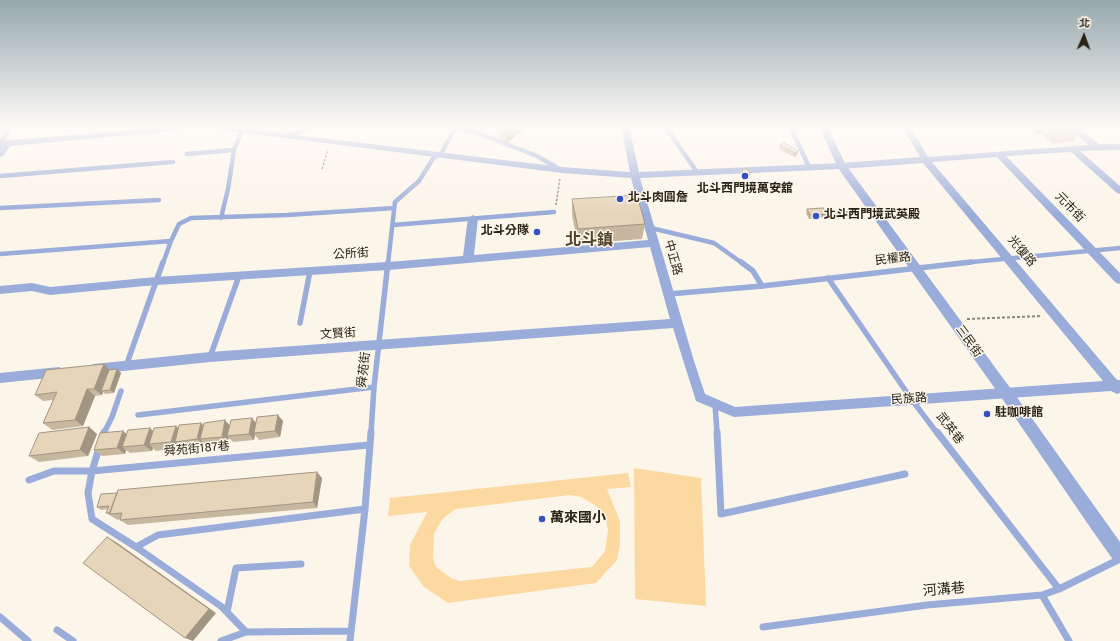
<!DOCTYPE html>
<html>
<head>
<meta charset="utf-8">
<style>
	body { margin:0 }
	#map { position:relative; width:1120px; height:641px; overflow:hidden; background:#fcf5ea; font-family:Overpass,"Noto Sans TC",sans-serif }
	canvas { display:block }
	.north { position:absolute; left:1064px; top:16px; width:40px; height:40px; -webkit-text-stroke:3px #fcf5ea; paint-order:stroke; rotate:2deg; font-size:11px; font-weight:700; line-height:16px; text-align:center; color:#282217 }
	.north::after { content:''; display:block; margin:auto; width:14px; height:18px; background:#282217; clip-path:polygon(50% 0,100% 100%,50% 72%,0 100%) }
</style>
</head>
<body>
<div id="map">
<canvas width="1120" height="641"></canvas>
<div class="north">北</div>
</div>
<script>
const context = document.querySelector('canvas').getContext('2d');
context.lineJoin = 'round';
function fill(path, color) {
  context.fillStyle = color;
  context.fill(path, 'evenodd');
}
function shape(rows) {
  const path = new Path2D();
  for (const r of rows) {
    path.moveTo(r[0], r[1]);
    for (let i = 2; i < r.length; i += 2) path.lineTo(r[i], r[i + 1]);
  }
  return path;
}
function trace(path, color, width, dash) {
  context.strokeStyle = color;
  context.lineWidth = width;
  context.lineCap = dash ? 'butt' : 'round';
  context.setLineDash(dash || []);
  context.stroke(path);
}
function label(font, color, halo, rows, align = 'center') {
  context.font = font + ' Overpass,"Noto Sans TC",sans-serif';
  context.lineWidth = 3;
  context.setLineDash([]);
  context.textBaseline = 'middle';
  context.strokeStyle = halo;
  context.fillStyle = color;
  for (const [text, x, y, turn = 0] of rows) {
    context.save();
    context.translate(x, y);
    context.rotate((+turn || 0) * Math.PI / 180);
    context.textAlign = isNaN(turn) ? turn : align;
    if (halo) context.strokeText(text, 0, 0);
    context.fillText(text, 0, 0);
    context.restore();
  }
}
fill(shape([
	[634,468,701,478,706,606,635,599],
	[628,473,631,487,607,489,620,521,620,545,617,560,596,583,448,603,424,587,409,566,410,545,427,512,388,516,390,498],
	[570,495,581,497,591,503,600,509,606,520,608,530,605,551,592,567,460,581,451,578,436,567,433,558,434,534,441,521,446,516,456,509]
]), '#fdd9a2');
trace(shape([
	[322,169,328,149],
	[556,205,560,178]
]), '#8c867b', 1.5, [2.5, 1.5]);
trace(shape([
	[967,319,1042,316]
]), '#8c867b', 2, [3, 2]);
trace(shape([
	[443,126,455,127,478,133,537,156,561,170],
	[665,126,697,172],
	[790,126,809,167],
	[287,136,315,126],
	[0,143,12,126],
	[187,154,234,150],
	[0,176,173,162],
	[0,208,159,200],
	[827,215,874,211],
	[221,218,228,189,234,150,242,131],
	[393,225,554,212],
	[651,228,714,243,742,263],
	[171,241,179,224,191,218,287,215,394,208],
	[0,254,171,241,163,263],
	[388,263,395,202,419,181,434,157,441,154,456,126],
	[961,263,1120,248]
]), '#9aacd9', 4.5);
trace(shape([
	[741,262,753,271,762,286],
	[828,278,912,400,937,433],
	[669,294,762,286,971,262],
	[300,323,310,271],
	[210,357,239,276],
	[126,366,163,262],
	[715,404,717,433],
	[138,415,374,387],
	[104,433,112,417,121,391],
	[371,433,374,387,388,262]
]), '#9aacd9', 5.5);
trace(shape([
	[104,432,92,471,88,493,92,519,136,547,222,607,246,632],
	[717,432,721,514,905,474],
	[937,432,1059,589],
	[29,480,54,471,92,471,369,445],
	[136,547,158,535,365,509],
	[1042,595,1069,641],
	[227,612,236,568,301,564],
	[0,617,28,641],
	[763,627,927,605,1042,595,1059,589,1120,559],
	[57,630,73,641],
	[221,641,246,632,351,631],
	[350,641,365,509,371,432]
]), '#9aacd9', 7);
fill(shape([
	[178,126,190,126,176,131,10,146,3,156,0,157,0,141,178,126],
	[207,126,222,126,562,167,630,172,621,126,629,126,639,172,841,163,920,157,902,126,910,126,928,157,1089,145,1066,126,1075,126,1099,144,1120,144,1120,150,1080,151,1120,186,1120,194,1117,193,1071,152,1006,156,1120,273,1120,284,1116,283,997,157,932,162,1117,380,1120,380,1120,393,1117,394,1111,391,734,417,696,401,673,328,210,362,94,374,90,372,88,369,90,366,94,364,210,352,670,319,650,247,388,270,156,285,50,295,32,291,0,294,0,286,32,283,50,287,156,277,388,262,463,256,468,218,473,215,478,218,474,255,648,240,631,178,562,173,221,130,208,128,207,126],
	[923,163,1103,381,735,407,705,394,694,361,640,178,841,169,923,163],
	[59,367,63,369,65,372,63,375,59,377,0,383,0,373,59,367]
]), '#9aacd9');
fill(shape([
	[819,126,827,126,846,165,1011,389,1120,542,1120,563,1114,561,1092,530,1001,397,838,168,819,126]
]), '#9aacd9');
fill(shape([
	[499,126,526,126,526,127,507,143,500,140],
	[1027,126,1085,126,1073,141,1053,144,1041,133,1036,134],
	[784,143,797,155,794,157,779,149,780,145],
	[742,169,750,175,749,179,743,179,741,173],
	[572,199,645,224,642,239,577,244,572,214],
	[807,209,827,214,825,217,809,219,806,213],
	[117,369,121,373,114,393,105,394,103,392,102,395,95,396,83,426,52,430,43,423,53,400,43,401,35,395,110,370],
	[283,421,280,437,259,440,255,435,254,440,233,442,229,438,227,443,206,445,204,443,203,445,181,448,178,445,178,448,156,451,153,448,152,451,130,453,126,450,125,454,102,456,94,450,126,434,203,425,230,425,256,422],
	[89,427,97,434,88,456,39,462,29,456],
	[322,478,317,508,128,525,120,520,120,519,118,520,106,513,108,509,101,510,97,507]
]), '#c7b79f');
fill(shape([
	[505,126,526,126,526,127,507,143],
	[1042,126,1046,126,1041,133,1036,134],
	[798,151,797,155,794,157,795,153],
	[104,364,111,371,101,391,103,392,102,395,94,389],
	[117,369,121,373,114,393,110,390],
	[87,389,95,396,83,426,75,420],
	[278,415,283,421,280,437,275,431],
	[252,418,257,424,254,433,255,435,254,440,249,434],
	[225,420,231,427,227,436,229,438,227,443,222,437],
	[201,423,207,429,200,439,204,443,203,445,197,439],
	[176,426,182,432,175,442,178,445,178,448,171,442],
	[89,427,97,434,88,456,80,450],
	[150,428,157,435,149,444,153,448,152,451,144,445],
	[123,431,130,437,122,447,126,450,125,454,117,448],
	[317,472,322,478,317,508,313,502],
	[107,537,116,542,216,613,193,641,185,638]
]), '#a29582');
const building = shape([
	[1061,126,1085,126,1065,129,1061,126],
	[784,143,798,151,795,153,780,145,784,143],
	[742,169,748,169,750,175,744,175,742,169],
	[637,195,645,224,578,229,572,199,637,195],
	[823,208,827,214,810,215,807,209,823,208],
	[104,364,94,389,87,389,75,420,43,423,57,392,35,395,46,370,104,364],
	[117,369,110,390,101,391,109,370,117,369],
	[278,415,275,431,254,433,257,417,278,415],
	[252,418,249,434,227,436,231,420,252,418],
	[225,420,222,437,200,439,204,423,225,420],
	[201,423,197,439,175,442,179,425,201,423],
	[176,426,171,442,149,444,154,428,176,426],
	[89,427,80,450,29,456,39,433,89,427],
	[150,428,144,445,122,447,128,430,150,428],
	[123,431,117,448,94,450,100,433,123,431],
	[317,472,313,502,120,520,122,513,109,514,118,490,317,472],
	[117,493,110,513,106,513,109,506,97,507,101,494,117,493],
	[107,537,209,609,185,638,83,563,107,537]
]);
fill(building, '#e7d5b9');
trace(building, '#a29582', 1);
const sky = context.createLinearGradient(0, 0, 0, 215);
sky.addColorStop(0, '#96a8ae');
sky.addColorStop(0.59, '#fefaf6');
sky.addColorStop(1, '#fefaf600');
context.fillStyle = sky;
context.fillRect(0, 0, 1120, 215);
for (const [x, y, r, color] of [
	[745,176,4,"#3451c2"],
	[620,199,4,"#3451c2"],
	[816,216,4,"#3451c2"],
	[537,232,4,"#3451c2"],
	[987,414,4,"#3451c2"],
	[542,519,4,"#3451c2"]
]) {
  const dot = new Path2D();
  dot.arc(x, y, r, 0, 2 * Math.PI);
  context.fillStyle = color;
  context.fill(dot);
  trace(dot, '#fcf5ea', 1.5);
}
label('bold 12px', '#282217', '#fcf5ea', [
	["北斗西門境萬安舘",745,190,"center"],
	["北斗肉圓詹",628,199],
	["北斗西門境武英殿",824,216],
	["北斗分隊",529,232,"right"],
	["駐咖啡館",995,414]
], 'left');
label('12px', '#282217', '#fcf5ea', [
	["元市街",1069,208,46],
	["光復路",1021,252,50],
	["公所街",351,255,-4],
	["中正路",672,258,74],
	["民權路",893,260,-7],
	["文賢街",338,335,-4],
	["三民街",968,342,54],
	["舜苑街",365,370,-83],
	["民族路",909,400,-4],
	["武英巷",949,429,52],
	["舜苑街187巷",197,450,-5]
]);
label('bold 14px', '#282217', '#fcf5ea', [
	["萬來國小",550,519]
], 'left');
label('14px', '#282217', '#fcf5ea', [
	["河溝巷",944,591,-5]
]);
label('bold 16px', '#52432b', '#fcf5ea', [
	["北斗鎮",589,242]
]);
</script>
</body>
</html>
